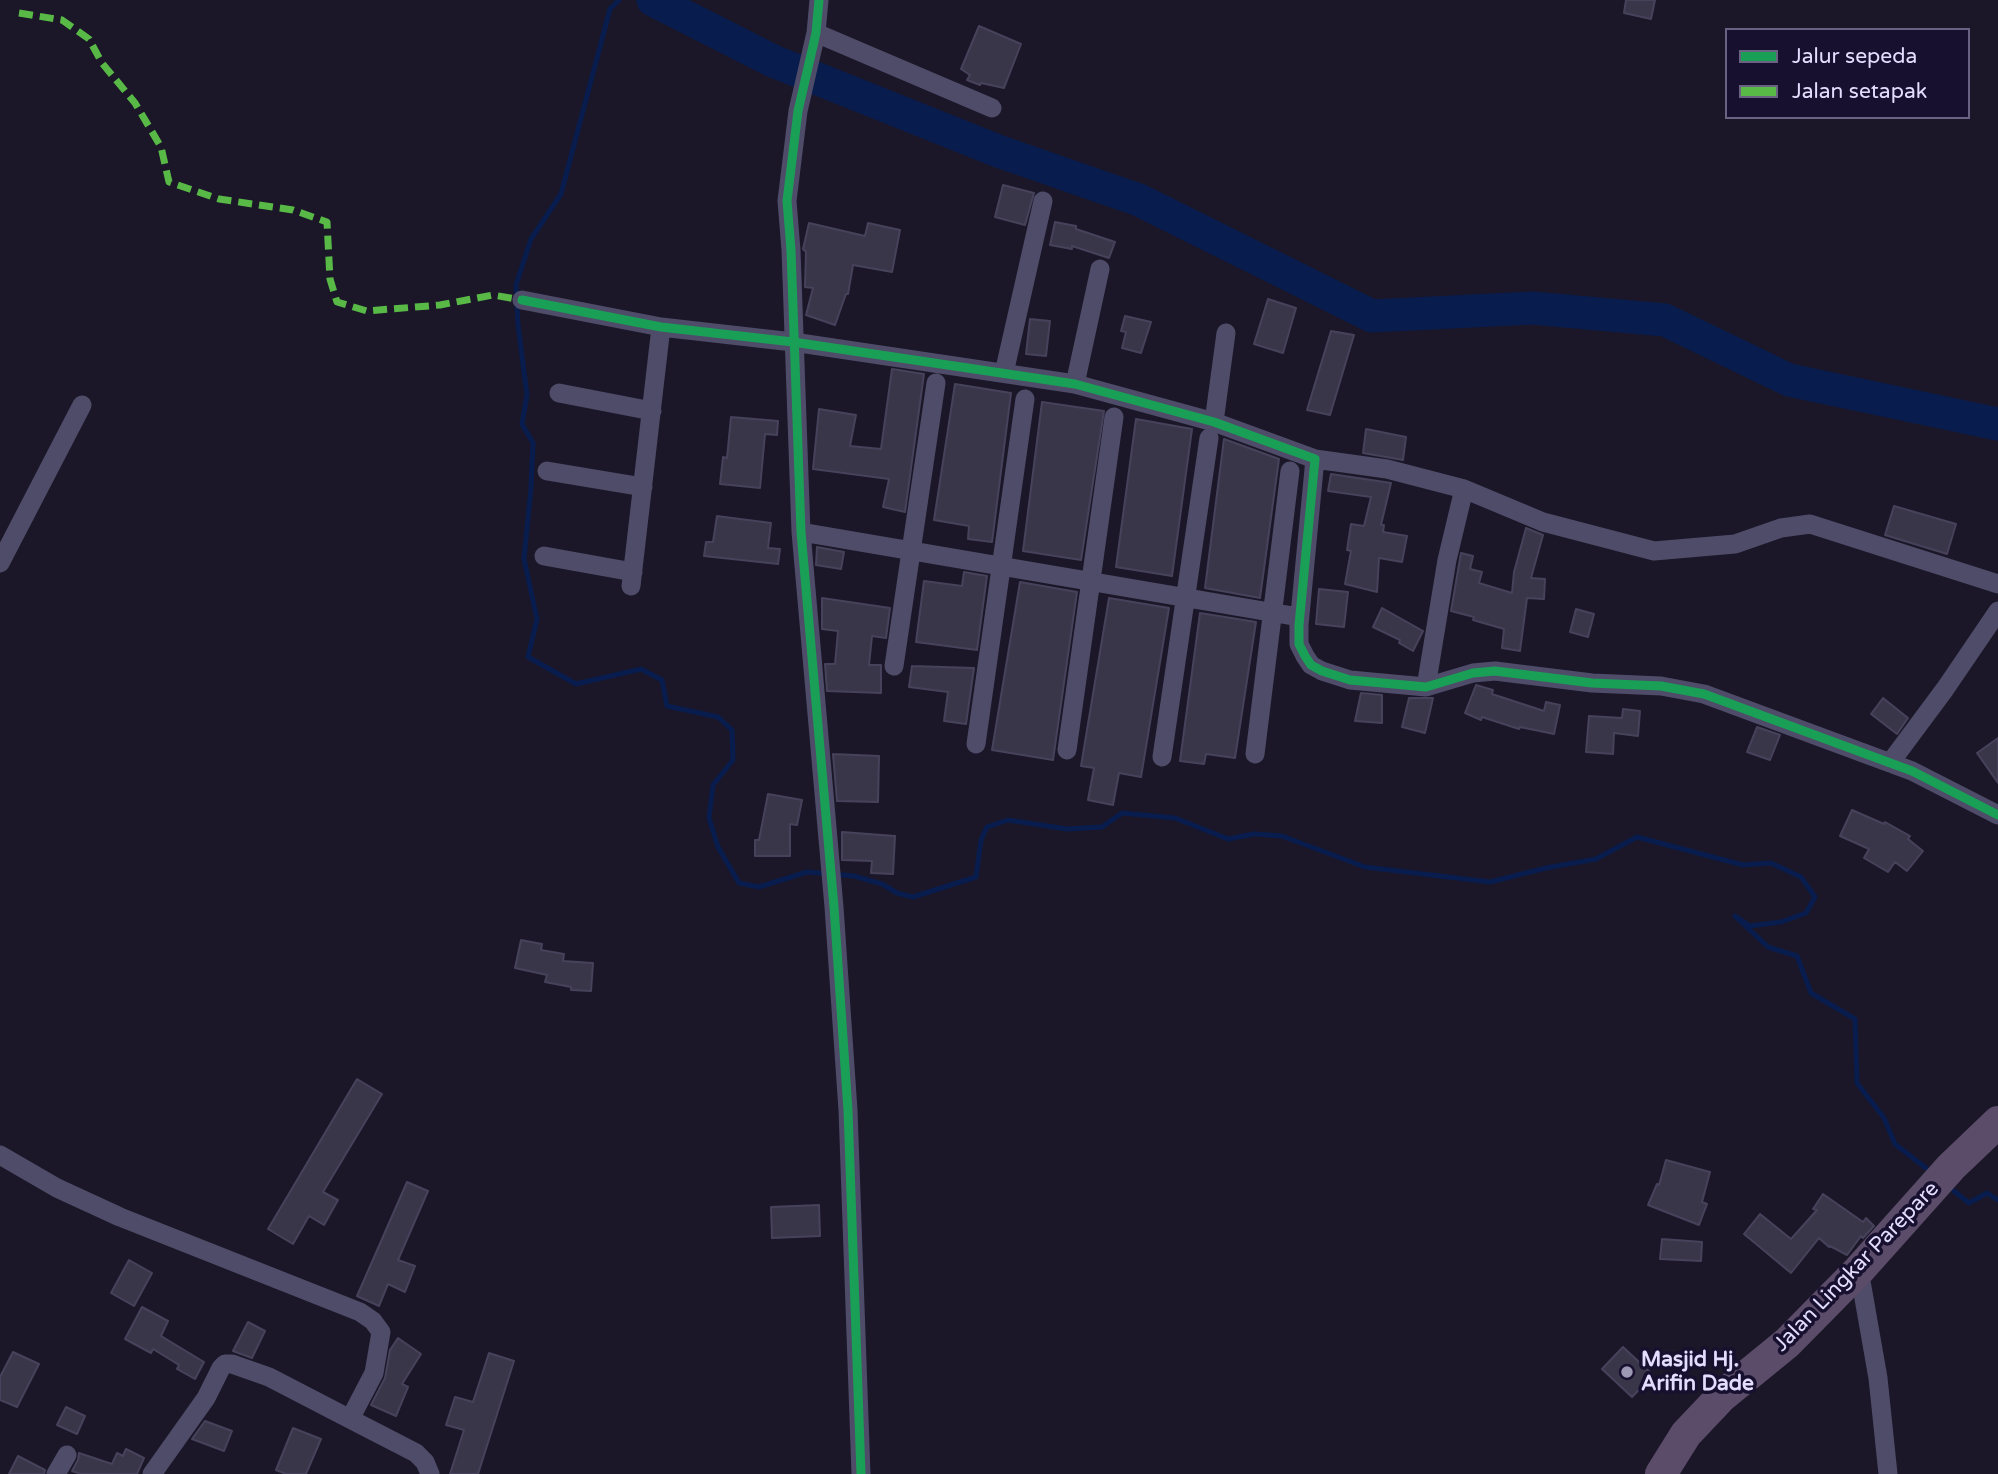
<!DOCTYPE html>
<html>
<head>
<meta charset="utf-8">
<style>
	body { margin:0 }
	#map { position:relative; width:1998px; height:1474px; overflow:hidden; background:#1b1728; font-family:"Varela Round",sans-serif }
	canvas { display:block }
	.legend { position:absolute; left:1725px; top:28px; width:245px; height:91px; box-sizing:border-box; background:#17102f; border:2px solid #696282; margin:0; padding:9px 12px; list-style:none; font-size:21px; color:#e3deff }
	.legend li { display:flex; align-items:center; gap:14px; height:35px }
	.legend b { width:35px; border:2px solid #696282 }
</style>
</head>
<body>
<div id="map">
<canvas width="1998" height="1474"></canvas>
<ul class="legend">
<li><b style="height:9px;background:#1a9f57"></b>Jalur sepeda</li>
<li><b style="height:9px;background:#58b947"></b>Jalan setapak</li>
</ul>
</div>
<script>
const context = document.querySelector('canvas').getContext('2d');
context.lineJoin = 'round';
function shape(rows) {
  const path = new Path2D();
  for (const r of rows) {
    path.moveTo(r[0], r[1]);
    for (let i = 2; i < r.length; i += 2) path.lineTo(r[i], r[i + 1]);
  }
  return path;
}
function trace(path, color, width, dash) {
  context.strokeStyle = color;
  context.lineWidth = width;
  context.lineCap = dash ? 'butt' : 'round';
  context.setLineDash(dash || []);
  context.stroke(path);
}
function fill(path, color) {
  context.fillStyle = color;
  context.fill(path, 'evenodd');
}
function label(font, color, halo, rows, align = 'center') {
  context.font = font + ' "Varela Round",sans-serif';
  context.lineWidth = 7;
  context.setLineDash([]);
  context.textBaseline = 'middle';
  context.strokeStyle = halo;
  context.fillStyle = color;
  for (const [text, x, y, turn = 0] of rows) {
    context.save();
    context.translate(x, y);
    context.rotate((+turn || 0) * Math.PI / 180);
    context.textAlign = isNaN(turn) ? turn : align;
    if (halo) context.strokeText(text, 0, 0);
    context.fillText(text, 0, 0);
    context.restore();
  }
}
trace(shape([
	[619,0,610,9,561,194,531,239,516,285,518,325,527,395,522,424,533,443,531,488,524,559,537,619,528,657,576,684,641,669,662,680,667,706,718,717,732,730,733,760,713,785,709,818,718,847,739,883,759,887,807,872,854,876,882,884,897,893,913,897,976,877,981,840,987,827,1008,820,1067,829,1102,827,1122,813,1175,818,1228,839,1254,834,1282,836,1365,867,1490,882,1546,868,1596,859,1637,837,1743,865,1771,863,1801,877,1815,897,1806,913,1781,922,1750,926,1735,916,1768,947,1797,956,1811,993,1855,1019,1857,1083,1884,1118,1895,1144,1926,1168],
	[1954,1191,1969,1203,1987,1193,1998,1200]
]), '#081d4e', 5);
trace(shape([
	[653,0,773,61,998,151,1139,200,1372,316,1532,308,1665,320,1789,380,1998,424]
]), '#081d4e', 33);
const building = shape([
	[1626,0,1655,0,1651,19,1624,13,1626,0],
	[979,26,1021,44,1004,88,981,83,980,85,967,80,970,75,961,69,979,26],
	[1003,185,1034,193,1025,225,995,217,1003,185],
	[1055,222,1076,226,1076,229,1115,242,1109,258,1072,246,1072,249,1050,245,1055,222],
	[809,223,865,236,868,223,900,230,892,272,853,265,848,294,846,294,835,325,806,315,813,288,805,287,806,252,803,249,809,223],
	[1268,299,1296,308,1283,353,1254,344,1268,299],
	[1125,316,1151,322,1141,353,1122,348,1126,332,1121,331,1125,316],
	[1030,319,1050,321,1046,356,1026,354,1030,319],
	[1331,331,1354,335,1330,415,1307,410,1331,331],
	[892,369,924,374,905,512,883,507,889,479,813,469,819,409,856,415,850,446,881,449,892,369],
	[955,384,1011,393,992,542,968,539,969,526,934,520,955,384],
	[1042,402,1104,411,1081,560,1023,551,1042,402],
	[731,417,778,421,777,435,765,434,760,488,720,484,723,457,727,458,731,417],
	[1136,419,1192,429,1172,576,1116,567,1136,419],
	[1366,429,1406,437,1403,460,1363,453,1366,429],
	[1224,439,1279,459,1260,598,1205,588,1224,439],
	[1331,474,1391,483,1381,525,1384,525,1383,532,1407,536,1402,562,1379,558,1377,592,1345,584,1351,551,1347,550,1351,524,1364,526,1371,497,1328,491,1331,474],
	[1894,506,1956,524,1947,554,1885,535,1894,506],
	[717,516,771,523,768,548,780,549,778,564,704,556,706,542,713,542,717,516],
	[1526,528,1543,535,1531,578,1545,579,1544,599,1527,598,1520,651,1502,648,1504,629,1473,620,1474,617,1451,611,1461,553,1473,556,1470,569,1482,572,1479,583,1512,593,1514,572,1526,528],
	[817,547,844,552,841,569,816,565,817,547],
	[964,572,987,576,977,650,916,642,924,581,962,586,964,572],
	[1020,582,1077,592,1053,760,992,750,1020,582],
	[1319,589,1348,592,1344,627,1316,624,1319,589],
	[822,598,890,608,886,638,872,636,869,665,881,665,881,693,827,691,825,664,835,664,838,631,822,629,822,598],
	[1109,598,1169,608,1141,777,1119,773,1113,805,1088,800,1094,768,1081,766,1109,598],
	[1382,608,1423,631,1413,651,1399,643,1400,640,1373,627,1382,608],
	[1576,609,1594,614,1588,637,1570,632,1576,609],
	[1200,613,1256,622,1235,758,1206,754,1204,764,1180,761,1200,613],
	[912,666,974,668,966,724,944,721,948,692,909,687,912,666],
	[1476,685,1493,690,1492,694,1544,711,1546,702,1560,705,1554,734,1520,727,1519,729,1482,717,1481,720,1465,713,1476,685],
	[1361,693,1382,695,1382,723,1355,721,1361,693],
	[1409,698,1433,698,1425,733,1402,727,1409,698],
	[1883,698,1908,718,1897,734,1871,714,1883,698],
	[1623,709,1640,711,1638,736,1614,733,1613,754,1586,752,1589,716,1622,718,1623,709],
	[1757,727,1780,735,1770,760,1747,752,1757,727],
	[1998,738,1998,783,1977,753,1998,738],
	[833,754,879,756,878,802,837,801,833,754],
	[768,794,802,800,797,825,790,824,790,856,755,856,755,840,759,840,768,794],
	[1852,810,1884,824,1885,822,1910,836,1908,839,1923,851,1907,871,1895,862,1888,872,1864,858,1869,849,1840,836,1852,810],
	[842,832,895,836,893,874,871,873,872,861,842,860,842,832],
	[521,940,542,944,541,950,564,954,563,961,593,963,591,991,571,990,571,987,545,982,547,975,515,968,521,940],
	[357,1079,382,1094,323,1192,338,1200,324,1225,309,1216,293,1244,268,1229,357,1079],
	[1666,1160,1710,1172,1702,1202,1707,1204,1699,1225,1648,1205,1657,1184,1659,1185,1666,1160],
	[407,1182,428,1191,398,1260,415,1266,405,1292,388,1284,379,1306,357,1296,407,1182],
	[1823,1194,1863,1222,1866,1218,1874,1226,1863,1238,1861,1236,1847,1255,1830,1246,1829,1247,1819,1238,1791,1273,1744,1234,1760,1214,1791,1239,1817,1210,1813,1209,1823,1194],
	[819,1205,820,1236,772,1238,771,1207,819,1205],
	[1662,1239,1702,1242,1701,1261,1660,1259,1662,1239],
	[129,1260,152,1273,134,1306,111,1293,129,1260],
	[142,1307,168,1321,161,1336,204,1362,195,1379,177,1369,179,1365,153,1349,151,1353,125,1339,142,1307],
	[248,1322,265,1331,252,1358,233,1351,248,1322],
	[398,1338,421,1354,402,1384,408,1387,396,1416,371,1405,385,1378,390,1350,398,1338],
	[1623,1347,1653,1375,1632,1397,1602,1369,1623,1347],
	[13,1352,39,1364,17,1407,0,1400,0,1377,13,1352],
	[489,1353,514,1361,478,1474,450,1474,464,1430,446,1425,455,1397,473,1402,489,1353],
	[66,1407,85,1416,77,1434,57,1425,66,1407],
	[205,1421,232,1431,224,1451,192,1439,205,1421],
	[293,1428,321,1439,306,1474,286,1474,276,1470,293,1428],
	[126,1449,144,1458,137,1474,81,1474,72,1471,78,1460,79,1453,112,1464,117,1453,123,1456,126,1449],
	[18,1456,45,1470,44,1474,9,1474,18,1456]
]);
fill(building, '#3a3649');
trace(building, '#47425b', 2);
trace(shape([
	[819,0,816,33,798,111,787,201,791,250,801,532,834,907,848,1110,861,1474],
	[816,33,992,108],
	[522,300,661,327,793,342,1075,384,1214,422,1315,459,1299,625,1299,644,1305,656,1311,665,1322,671,1350,680,1426,687,1473,673,1495,671,1592,683,1661,686,1704,694,1912,771,1998,815],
	[1004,373,1043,201],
	[1075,384,1100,269],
	[559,393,652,411],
	[1214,422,1226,333],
	[1315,459,1387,469,1464,489,1447,560,1426,687],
	[547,471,643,487],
	[1464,489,1543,522,1654,551,1735,544,1781,528,1810,524,1998,584],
	[801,532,1299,617],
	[544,556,633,572],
	[0,563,82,405],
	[631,586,661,327],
	[894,666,936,383],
	[976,744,1025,399],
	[1067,750,1114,417],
	[1255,754,1290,471],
	[1162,757,1209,438],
	[1890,763,1945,689,1998,611],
	[0,1155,57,1188,120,1217,360,1312,373,1321,381,1332,374,1373,350,1419,416,1453,425,1462,430,1474],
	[1859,1270,1878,1378,1888,1474],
	[56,1474,67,1455],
	[152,1474,206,1398,221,1368,225,1364,232,1364,269,1377,350,1419]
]), '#4e4c69', 19);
trace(shape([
	[1661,1474,1686,1434,1722,1396,1787,1343,1859,1270,1951,1167,1998,1122]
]), '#5b4c69', 32);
trace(shape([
	[19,13,62,20,89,39,102,63,135,103,161,147,169,182,219,199,293,210,327,222,330,279,337,302,367,311,440,305,493,295,522,300]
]), '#58b947', 7, [14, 7]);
trace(shape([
	[819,0,816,33,798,111,787,201,791,250,801,532,834,907,848,1110,861,1474],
	[522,300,661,327,793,342,1075,384,1214,422,1315,459,1299,625,1299,644,1305,656,1311,665,1322,671,1350,680,1426,687,1473,673,1495,671,1592,683,1661,686,1704,694,1912,771,1998,815]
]), '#1a9f57', 9);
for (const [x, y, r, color] of [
	[1627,1372,7,"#9d98b4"]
]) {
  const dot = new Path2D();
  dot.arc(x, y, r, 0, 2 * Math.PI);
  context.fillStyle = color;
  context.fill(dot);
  trace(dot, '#17102f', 2.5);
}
label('21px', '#e3deff', '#17102f', [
	["Jalan Lingkar Parepare",1857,1267,-46]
]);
label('bold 21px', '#e3deff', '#17102f', [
	["Masjid Hj.",1641,1360],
	["Arifin Dade",1641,1384]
], 'left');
</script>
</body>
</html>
